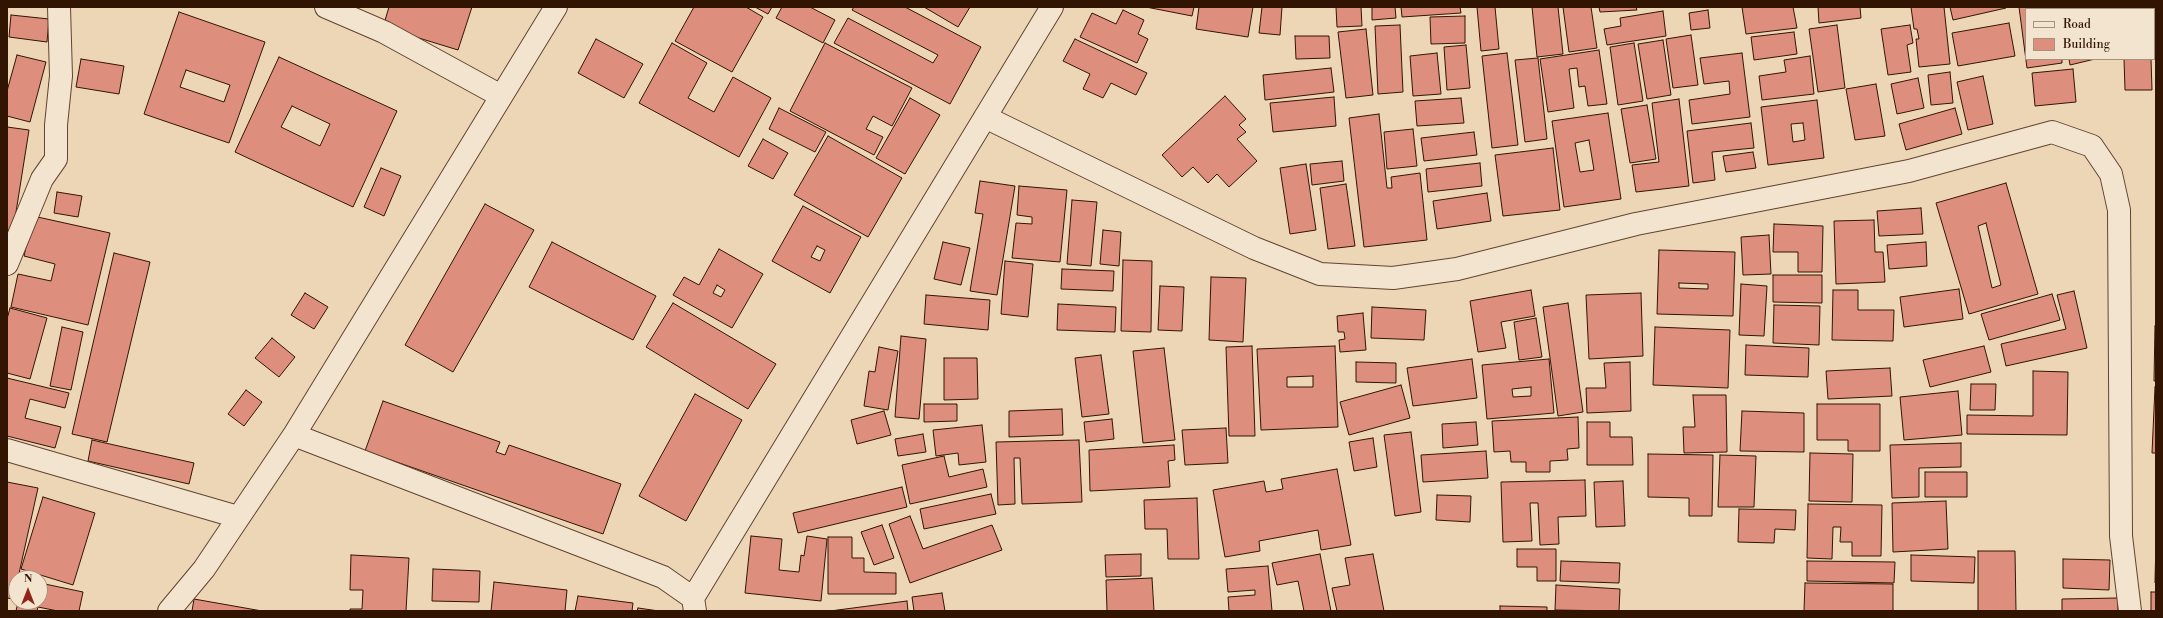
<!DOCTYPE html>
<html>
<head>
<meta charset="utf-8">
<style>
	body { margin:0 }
	#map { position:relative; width:2163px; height:618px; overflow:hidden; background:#edd6b6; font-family:"Libre Bodoni",serif }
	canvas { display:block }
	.frame { position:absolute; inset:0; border:8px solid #321403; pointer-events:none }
	.legend { position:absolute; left:2025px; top:8px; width:130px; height:52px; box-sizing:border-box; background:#f3e4d0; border:1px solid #a6917e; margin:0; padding:5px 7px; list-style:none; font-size:12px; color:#321403 }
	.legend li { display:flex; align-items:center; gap:8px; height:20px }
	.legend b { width:20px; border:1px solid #a6917e }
	.north { position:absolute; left:8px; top:570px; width:40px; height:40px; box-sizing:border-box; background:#f3e4d0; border:1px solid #a6917e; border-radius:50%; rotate:0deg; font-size:11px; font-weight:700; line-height:16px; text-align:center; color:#321403 }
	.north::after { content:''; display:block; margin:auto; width:14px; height:18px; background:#8f2418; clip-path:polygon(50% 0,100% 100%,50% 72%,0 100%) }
</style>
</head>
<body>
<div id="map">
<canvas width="2163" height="618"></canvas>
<div class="frame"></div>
<ul class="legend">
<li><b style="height:5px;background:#f3e4d0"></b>Road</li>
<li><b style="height:11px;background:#de8e7d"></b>Building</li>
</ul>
<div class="north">N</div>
</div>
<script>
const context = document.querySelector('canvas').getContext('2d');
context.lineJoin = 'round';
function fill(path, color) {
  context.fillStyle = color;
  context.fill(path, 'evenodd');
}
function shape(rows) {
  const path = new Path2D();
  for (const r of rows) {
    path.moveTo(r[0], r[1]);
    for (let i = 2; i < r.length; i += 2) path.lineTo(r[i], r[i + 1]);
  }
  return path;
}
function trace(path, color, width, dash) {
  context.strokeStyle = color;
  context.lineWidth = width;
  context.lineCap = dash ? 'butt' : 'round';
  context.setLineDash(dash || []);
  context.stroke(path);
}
const building = shape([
	[389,7,472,7,458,50,383,27,389,7],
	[694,7,746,7,763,17,732,72,675,41,694,7],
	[755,7,772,7,768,14,755,7],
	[782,7,810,7,835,20,823,43,776,18,782,7],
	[854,7,905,7,981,47,950,104,834,43,848,18,933,63,938,55,852,10,854,7],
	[924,7,970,7,958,27,924,7],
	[1146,7,1194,7,1192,16,1146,7],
	[1199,7,1253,7,1248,37,1196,29,1199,7],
	[1262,7,1282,7,1280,35,1259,33,1262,7],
	[1336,7,1361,7,1362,26,1337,27,1336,7],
	[1372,7,1395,7,1396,18,1372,20,1372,7],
	[1401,7,1460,7,1461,13,1402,17,1401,7],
	[1477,7,1495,7,1499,49,1481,51,1477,7],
	[1532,7,1558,7,1563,54,1537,57,1532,7],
	[1563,7,1591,7,1597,48,1569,52,1563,7],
	[1599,7,1636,7,1637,10,1600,12,1599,7],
	[1742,7,1793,7,1797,28,1746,34,1742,7],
	[1818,7,1860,7,1861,18,1819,23,1818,7],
	[1911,7,1944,7,1950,64,1919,67,1916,39,1919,39,1917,29,1914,29,1911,7],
	[1950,7,2006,7,2006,8,1953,20,1950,7],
	[2019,7,2048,7,2048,9,2026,9,2026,59,2062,59,2062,63,2027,68,2019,7],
	[2054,7,2074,7,2075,9,2055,9,2054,7],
	[2088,7,2118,7,2118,9,2088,9,2088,7],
	[2122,7,2149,7,2149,9,2122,9,2122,7],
	[1123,10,1144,20,1138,34,1148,39,1137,63,1080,37,1092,13,1116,24,1123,10],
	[1708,10,1710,28,1691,30,1689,13,1708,10],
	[1663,11,1666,36,1607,45,1604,29,1621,26,1620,18,1663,11],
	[179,12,265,42,229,143,144,114,179,12],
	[186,70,230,85,224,102,180,87,186,70],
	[11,15,49,19,47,42,9,37,11,15],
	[1465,16,1465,43,1431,44,1430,17,1465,16],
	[2009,23,2015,56,1958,66,1952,33,2009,23],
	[1400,25,1403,92,1378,94,1375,26,1400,25],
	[1837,25,1845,88,1818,92,1809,29,1837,25],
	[1910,25,1913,43,1907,45,1911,72,1888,75,1881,29,1910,25],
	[1366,29,1373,95,1346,98,1338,32,1366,29],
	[1794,32,1797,54,1754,60,1751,37,1794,32],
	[1691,35,1698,85,1673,88,1666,39,1691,35],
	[1295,36,1329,36,1330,58,1296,59,1295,36],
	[596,39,643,64,624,98,578,73,596,39],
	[1075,39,1147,73,1136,95,1111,83,1103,98,1083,89,1090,74,1063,61,1075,39],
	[1663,40,1671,95,1647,99,1638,44,1663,40],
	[672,43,707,63,688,98,714,112,733,77,771,98,739,157,639,103,672,43],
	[825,43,912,88,892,126,873,116,866,129,883,137,874,155,790,111,825,43],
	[1634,43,1643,101,1618,105,1610,47,1634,43],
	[1466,45,1470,88,1447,90,1444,47,1466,45],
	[1599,50,1607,104,1588,106,1585,86,1579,87,1577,68,1569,69,1574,108,1548,112,1540,59,1599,50],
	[1437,53,1441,94,1413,96,1410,56,1437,53],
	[1507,53,1518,145,1492,148,1482,56,1507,53],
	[1742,53,1750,117,1692,124,1689,100,1730,94,1729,81,1704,84,1700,58,1742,53],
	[17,55,46,62,30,122,7,116,7,91,17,55],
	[1810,56,1814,94,1762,100,1759,76,1786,72,1784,60,1810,56],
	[279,57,397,111,353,207,235,152,279,57],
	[292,106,330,124,320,146,281,127,292,106],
	[1538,58,1547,139,1525,142,1515,60,1538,58],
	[81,59,124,66,119,94,76,87,81,59],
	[2069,59,2095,59,2070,65,2069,59],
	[2124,59,2151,59,2152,90,2125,90,2124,59],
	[1331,68,1334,92,1265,100,1263,75,1331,68],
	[2073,69,2076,102,2035,106,2032,73,2073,69],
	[1950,72,1953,103,1931,105,1928,75,1950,72],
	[1983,76,1993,124,1968,130,1957,82,1983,76],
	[1918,78,1924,108,1897,114,1891,84,1918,78],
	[1876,84,1885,136,1855,140,1846,89,1876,84],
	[1225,96,1246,119,1239,125,1246,132,1237,139,1257,161,1229,187,1217,174,1208,183,1193,167,1182,177,1162,155,1225,96],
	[1334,97,1336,126,1273,132,1270,103,1334,97],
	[910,98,940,115,905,174,876,158,910,98],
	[1461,98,1464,123,1417,126,1415,101,1461,98],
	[1679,99,1689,186,1636,192,1632,165,1659,162,1652,103,1679,99],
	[1817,100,1824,158,1768,165,1761,107,1817,100],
	[1803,123,1805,140,1793,142,1791,124,1803,123],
	[1647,105,1656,159,1630,163,1621,109,1647,105],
	[779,108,826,132,815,152,769,129,779,108],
	[1955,108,1962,134,1906,150,1899,124,1955,108],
	[1608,113,1621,199,1564,207,1552,121,1608,113],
	[1589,140,1594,170,1580,172,1575,143,1589,140],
	[1379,114,1387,188,1392,188,1391,177,1420,173,1427,240,1364,247,1349,118,1379,114],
	[1751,123,1754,148,1712,152,1715,180,1693,183,1687,131,1751,123],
	[7,127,29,130,13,231,7,230,7,127],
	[1413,129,1417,166,1387,169,1384,132,1413,129],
	[1474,132,1477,155,1424,161,1421,138,1474,132],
	[828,136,902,178,868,237,794,195,828,136],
	[763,139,788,153,773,179,748,166,763,139],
	[1553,148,1560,210,1503,216,1495,155,1553,148],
	[1753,152,1756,168,1726,172,1723,156,1753,152],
	[1342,161,1344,181,1312,185,1310,164,1342,161],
	[1480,163,1482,186,1428,192,1426,169,1480,163],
	[1306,164,1316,230,1290,234,1280,168,1306,164],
	[381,168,401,176,384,216,364,207,381,168],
	[980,181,1015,186,997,295,970,291,983,214,975,213,980,181],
	[2006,183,2038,294,1969,314,1936,203,2006,183],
	[1986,223,2001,285,1992,288,1978,226,1986,223],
	[1346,184,1355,246,1328,249,1320,188,1346,184],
	[1019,186,1067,190,1060,262,1012,258,1016,223,1032,224,1032,217,1017,215,1019,186],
	[57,192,82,196,78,217,54,213,57,192],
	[1487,193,1491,221,1437,229,1433,201,1487,193],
	[1072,200,1097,202,1091,266,1067,264,1072,200],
	[485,204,534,230,453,372,405,345,485,204],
	[803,206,861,237,830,293,772,261,803,206],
	[817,246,825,250,820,261,811,257,817,246],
	[1921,208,1923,234,1879,236,1877,211,1921,208],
	[33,216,110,233,88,325,11,307,18,274,51,281,55,264,24,256,33,216],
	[1874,220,1875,252,1883,252,1885,282,1836,284,1834,221,1874,220],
	[1774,224,1823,226,1822,272,1798,272,1798,252,1773,252,1774,224],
	[1103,230,1121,232,1119,266,1100,264,1103,230],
	[1769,235,1771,274,1743,275,1741,237,1769,235],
	[552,242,656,296,633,340,529,287,552,242],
	[943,242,970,248,961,285,934,279,943,242],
	[1926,242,1927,266,1889,269,1887,245,1926,242],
	[719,249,763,274,732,328,673,295,684,277,699,285,719,249],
	[717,285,725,290,721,297,713,293,717,285],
	[1659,250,1735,252,1733,316,1657,314,1659,250],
	[1679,283,1708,284,1708,289,1679,288,1679,283],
	[114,253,150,262,107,442,72,434,114,253],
	[1123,260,1152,261,1151,332,1121,331,1123,260],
	[1005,261,1033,264,1028,317,1001,314,1005,261],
	[1062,269,1114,271,1113,291,1061,289,1062,269],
	[1773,275,1822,275,1822,303,1773,302,1773,275],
	[1211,277,1246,278,1243,342,1209,340,1211,277],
	[1741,284,1767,286,1764,336,1739,335,1741,284],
	[1160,286,1184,287,1182,331,1158,330,1160,286],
	[1959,289,1963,319,1904,327,1900,297,1959,289],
	[1531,290,1535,316,1501,322,1506,348,1478,352,1470,301,1531,290],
	[1833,290,1858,290,1858,310,1894,310,1893,341,1832,340,1833,290],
	[2074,291,2087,348,2006,366,2001,344,2066,329,2057,295,2074,291],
	[305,293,328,307,314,329,291,315,305,293],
	[1641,293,1643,356,1589,359,1586,295,1641,293],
	[2052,294,2060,320,1989,340,1981,314,2052,294],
	[926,295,990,300,988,330,924,324,926,295],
	[673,303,776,364,748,409,646,347,673,303],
	[1568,303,1583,412,1558,416,1543,307,1568,303],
	[1058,304,1116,307,1115,332,1057,330,1058,304],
	[1774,305,1820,306,1819,345,1773,343,1774,305],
	[1372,307,1426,310,1424,340,1371,338,1372,307],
	[10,308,47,318,30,379,7,373,7,319,10,308],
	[1363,313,1366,350,1340,352,1339,340,1345,339,1344,332,1338,332,1337,316,1363,313],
	[1536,318,1542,357,1519,360,1514,322,1536,318],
	[2155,326,2156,326,2156,381,2154,381,2155,326],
	[62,327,83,332,71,390,50,386,62,327],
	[1655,327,1730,330,1728,388,1653,385,1655,327],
	[901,336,926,339,919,419,895,417,901,336],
	[272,338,295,357,279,377,255,358,272,338],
	[1746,345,1809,348,1808,377,1745,375,1746,345],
	[1252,346,1255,436,1229,436,1226,347,1252,346],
	[1335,346,1338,427,1261,430,1257,349,1335,346],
	[1313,376,1313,387,1287,387,1287,377,1313,376],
	[1984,346,1991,372,1930,387,1923,360,1984,346],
	[879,347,898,351,888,410,864,406,869,371,875,372,879,347],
	[1164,348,1175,440,1143,443,1133,351,1164,348],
	[1101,355,1109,414,1082,417,1075,358,1101,355],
	[944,358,977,358,978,399,944,400,944,358],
	[1472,359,1477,398,1413,406,1407,368,1472,359],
	[1549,359,1554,413,1487,419,1482,365,1549,359],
	[1531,387,1531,396,1513,397,1512,389,1531,387],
	[1356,362,1396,363,1396,383,1356,382,1356,362],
	[1630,362,1631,411,1587,413,1586,388,1606,388,1604,363,1630,362],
	[1890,368,1892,396,1828,399,1826,371,1890,368],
	[2033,371,2068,372,2067,435,1967,434,1967,415,2033,416,2033,371],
	[7,378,69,393,65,408,30,399,25,418,61,427,55,448,7,436,7,378],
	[1971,384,1996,384,1995,410,1970,410,1971,384],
	[1401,385,1410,418,1349,435,1340,402,1401,385],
	[2155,387,2156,387,2156,453,2152,453,2155,387],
	[246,390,262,402,244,426,228,414,246,390],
	[1958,391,1962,435,1904,440,1900,397,1958,391],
	[695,394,742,420,686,521,639,496,695,394],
	[1693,395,1726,395,1727,452,1684,453,1683,427,1695,427,1693,395],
	[383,401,500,442,496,452,505,455,509,445,621,484,603,534,365,451,383,401],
	[924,404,957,404,957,421,924,422,924,404],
	[1817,404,1880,404,1880,451,1848,451,1848,440,1817,440,1817,404],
	[1062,409,1063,435,1009,437,1009,411,1062,409],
	[884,411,891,435,857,444,851,420,884,411],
	[1742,411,1804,413,1804,452,1740,451,1742,411],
	[1578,417,1579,448,1567,449,1568,460,1550,461,1550,472,1526,472,1526,462,1511,462,1510,451,1494,452,1492,421,1578,417],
	[1112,419,1114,439,1086,442,1084,422,1112,419],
	[1476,422,1478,445,1443,448,1442,424,1476,422],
	[1587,422,1610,422,1610,437,1632,437,1633,465,1587,465,1587,422],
	[982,425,986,462,959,465,958,453,936,456,933,430,982,425],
	[1226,428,1228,463,1185,465,1182,430,1226,428],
	[1411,432,1421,512,1395,516,1384,435,1411,432],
	[923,434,926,452,898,456,895,439,923,434],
	[1373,438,1377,467,1354,471,1349,442,1373,438],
	[92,440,194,463,189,484,88,461,92,440],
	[1079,440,1082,502,1022,504,1020,458,1014,458,1015,504,998,505,996,442,1079,440],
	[1961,443,1961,467,1919,468,1919,497,1892,498,1890,445,1961,443],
	[1174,445,1175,460,1168,461,1170,487,1090,491,1089,450,1174,445],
	[1486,451,1488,478,1423,482,1421,455,1486,451],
	[1810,453,1853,454,1852,502,1809,501,1810,453],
	[1648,454,1713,455,1712,516,1689,516,1689,498,1648,497,1648,454],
	[1720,455,1756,456,1754,507,1718,507,1720,455],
	[944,456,949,477,983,469,987,487,910,504,902,465,944,456],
	[1337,469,1351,545,1321,550,1318,530,1259,541,1260,551,1225,557,1213,490,1264,481,1266,492,1283,489,1281,479,1337,469],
	[1925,472,1967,472,1967,497,1925,497,1925,472],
	[1585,480,1586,516,1558,517,1559,544,1540,545,1538,503,1530,503,1532,541,1503,542,1501,482,1585,480],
	[1623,481,1625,526,1596,527,1594,482,1623,481],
	[7,482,38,488,18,578,16,578,14,599,7,598,7,482],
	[902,487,907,507,798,533,793,513,902,487],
	[991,494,996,514,924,529,920,509,991,494],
	[1437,495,1471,496,1470,522,1436,520,1437,495],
	[43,497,95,513,73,585,21,569,43,497],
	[1197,498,1199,559,1168,559,1167,529,1145,529,1144,500,1197,498],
	[1946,501,1948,549,1893,552,1892,503,1946,501],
	[1808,504,1882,505,1881,556,1852,556,1852,542,1840,542,1841,527,1833,527,1832,559,1807,558,1808,504],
	[1739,509,1796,510,1795,530,1775,529,1774,543,1738,542,1739,509],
	[910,516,923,549,992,525,1002,550,910,583,889,524,910,516],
	[882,525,894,558,874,565,861,532,882,525],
	[751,536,782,539,779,570,799,572,801,555,804,556,807,536,827,539,821,601,745,593,751,536],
	[2156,536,2156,583,2155,583,2156,536],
	[828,537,852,537,852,558,864,558,864,572,896,573,896,594,828,594,828,537],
	[1517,549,1556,549,1556,581,1537,581,1537,567,1517,567,1517,549],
	[1978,551,2015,551,2016,611,1978,611,1978,551],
	[1141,554,1141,576,1106,577,1105,555,1141,554],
	[1320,554,1331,611,1304,611,1298,581,1277,585,1272,563,1320,554],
	[1373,554,1384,611,1337,611,1332,588,1350,585,1345,558,1373,554],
	[351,555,409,558,406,611,350,611,350,609,362,609,363,590,350,590,351,555],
	[1911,555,1975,557,1974,583,1911,581,1911,555],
	[2063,559,2110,560,2109,590,2063,588,2063,559],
	[1561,561,1620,563,1619,583,1560,581,1561,561],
	[1807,561,1895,562,1894,583,1807,581,1807,561],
	[1268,566,1272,611,1229,611,1228,597,1255,595,1255,590,1228,592,1226,569,1268,566],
	[433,569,480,571,479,602,432,601,433,569],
	[1152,578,1154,611,1107,611,1106,580,1152,578],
	[494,582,567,590,565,611,491,611,494,582],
	[40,583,83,592,79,611,58,611,38,607,37,611,16,611,18,602,40,602,40,583],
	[1805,583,1893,584,1893,611,1804,611,1805,583],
	[1556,585,1620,589,1619,611,1555,610,1556,585],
	[2151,592,2156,592,2156,611,2151,611,2151,592],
	[942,593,945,611,914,611,912,597,942,593],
	[578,596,633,603,632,611,575,611,578,596],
	[2118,598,2118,611,2062,611,2062,599,2118,598],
	[194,599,262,611,192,611,194,599],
	[907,601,908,611,830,611,907,601],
	[1500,606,1547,607,1547,611,1500,611,1500,606],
	[638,608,659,611,637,611,638,608]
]);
fill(building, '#de8e7d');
trace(building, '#321403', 1);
const minor = shape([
	[326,7,384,32,501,96],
	[985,117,1254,248,1320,274,1393,278,1457,269,1636,224,1909,171,2052,132,2092,146,2111,174,2119,210,2121,536,2130,611],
	[7,264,42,179,56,159,56,125,61,76,59,7],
	[294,435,663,577,693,598],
	[7,450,238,517],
	[169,611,204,569,294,435,556,7],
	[695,611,693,598,1052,7]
]);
trace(minor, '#614430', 24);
trace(minor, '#f3e4d0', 22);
</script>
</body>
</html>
